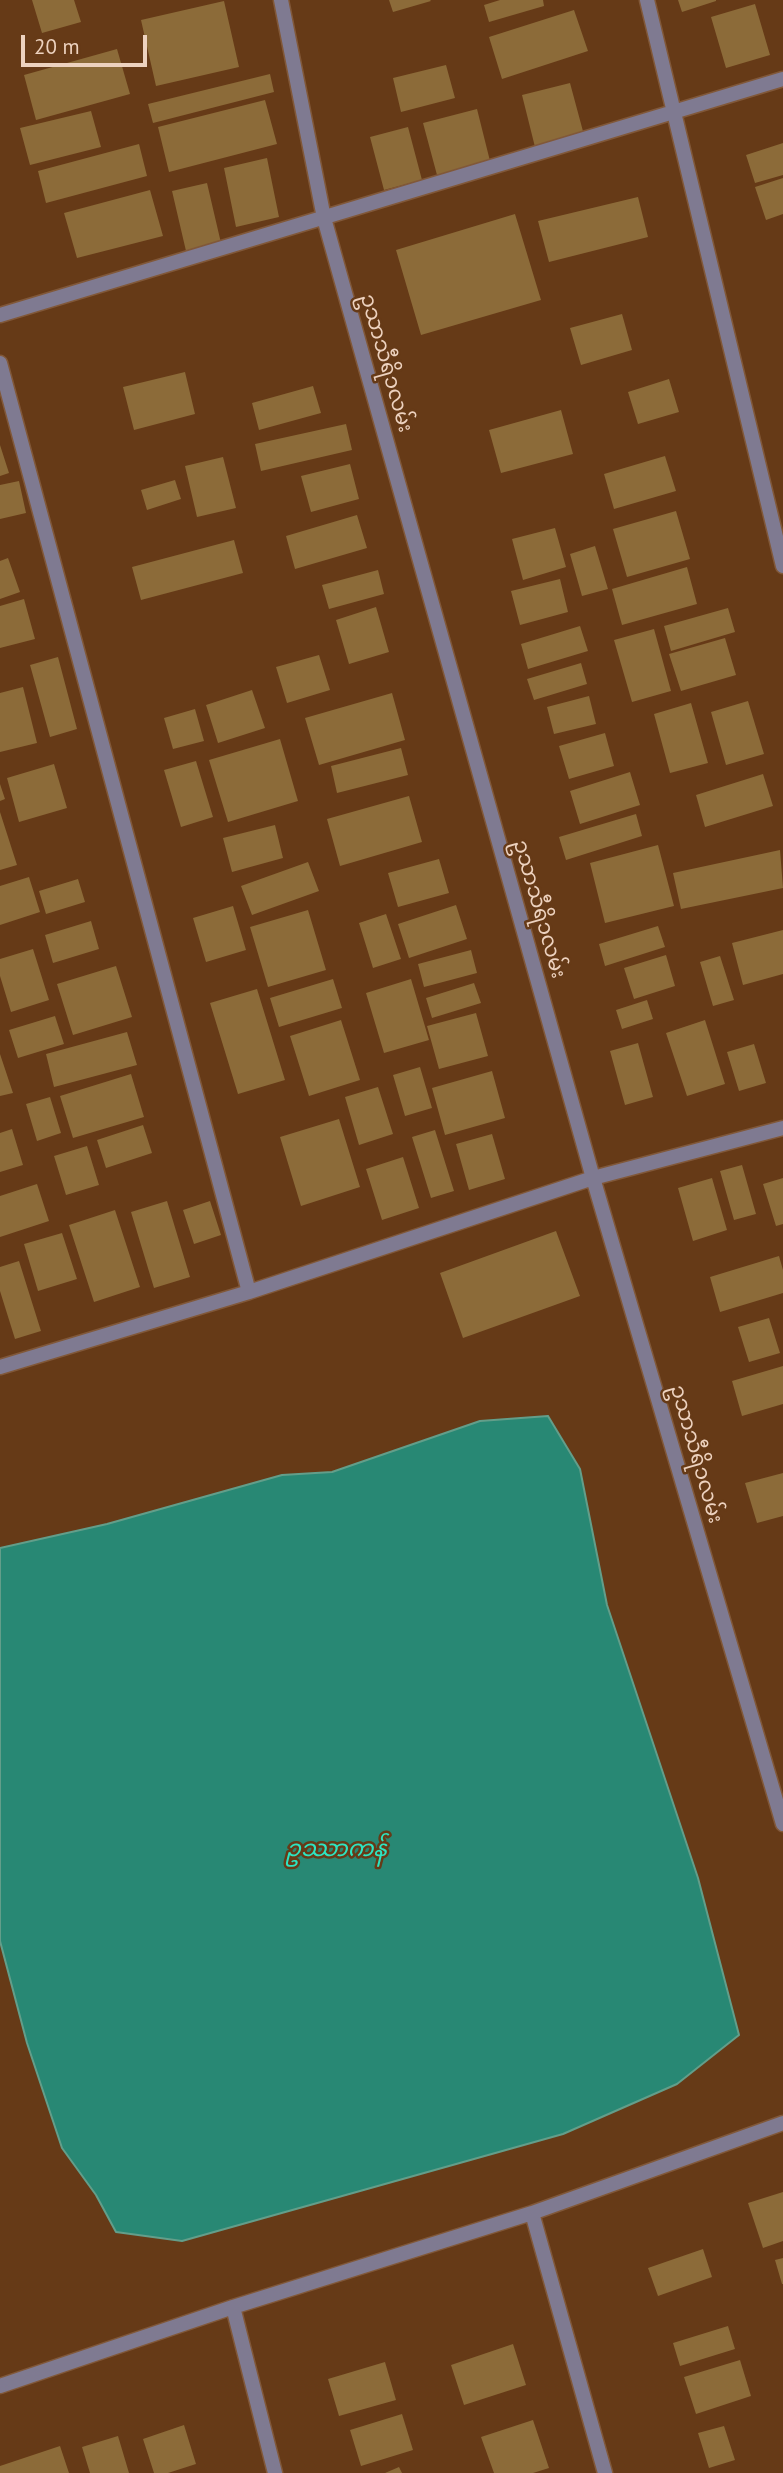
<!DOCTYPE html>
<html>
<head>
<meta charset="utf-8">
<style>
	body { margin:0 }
	#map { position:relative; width:783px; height:2473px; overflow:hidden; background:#663a17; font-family:"PT Sans",sans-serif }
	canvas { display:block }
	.scale { position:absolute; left:21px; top:35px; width:126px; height:32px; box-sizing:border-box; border:4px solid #edd2bf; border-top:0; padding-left:9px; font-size:21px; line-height:24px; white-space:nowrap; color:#edd2bf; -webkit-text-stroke:5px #663a17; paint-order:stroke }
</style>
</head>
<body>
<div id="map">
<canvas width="783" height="2473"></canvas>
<div class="scale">20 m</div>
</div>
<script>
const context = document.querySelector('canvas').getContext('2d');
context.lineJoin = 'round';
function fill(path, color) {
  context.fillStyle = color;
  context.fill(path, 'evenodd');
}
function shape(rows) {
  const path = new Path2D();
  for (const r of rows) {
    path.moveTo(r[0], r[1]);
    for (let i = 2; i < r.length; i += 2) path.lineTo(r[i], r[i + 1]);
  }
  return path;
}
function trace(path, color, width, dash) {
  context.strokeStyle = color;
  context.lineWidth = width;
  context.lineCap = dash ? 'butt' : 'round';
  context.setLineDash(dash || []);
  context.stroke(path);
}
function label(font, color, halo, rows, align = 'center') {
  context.font = font + ' "PT Sans","Noto Sans Myanmar",sans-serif';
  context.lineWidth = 5;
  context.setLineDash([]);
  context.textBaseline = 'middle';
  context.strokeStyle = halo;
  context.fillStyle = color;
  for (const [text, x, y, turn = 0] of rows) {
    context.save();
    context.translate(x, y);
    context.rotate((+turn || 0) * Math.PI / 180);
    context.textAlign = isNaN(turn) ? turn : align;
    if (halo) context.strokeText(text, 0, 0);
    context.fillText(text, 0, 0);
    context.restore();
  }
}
const water = shape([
	[548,1416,580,1469,607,1605,698,1878,739,2035,677,2084,563,2134,182,2241,116,2232,96,2195,62,2148,27,2043,0,1941,0,1548,107,1524,282,1475,332,1472,480,1421,548,1416]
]);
fill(water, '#288874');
trace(water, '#639e8a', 2);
fill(shape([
	[32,0,74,0,81,22,42,33],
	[389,0,430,0,431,1,393,12],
	[500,0,543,0,544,6,489,22,484,5],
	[678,0,716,0,716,1,682,12],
	[224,1,239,67,156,86,141,20],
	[755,4,770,55,726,68,711,17],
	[574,10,588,51,502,79,489,37],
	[117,49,130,94,36,120,24,75],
	[446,65,455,98,401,112,393,78],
	[270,74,274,92,153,123,148,104],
	[570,83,584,135,535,147,522,95],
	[265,100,277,144,169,172,158,127],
	[477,109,490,161,437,175,423,123],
	[91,111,101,147,30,165,20,128],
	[408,127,422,180,384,190,370,137],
	[783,143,783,175,755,183,746,155],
	[139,144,147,176,46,203,38,171],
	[267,158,279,217,236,227,224,168],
	[783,178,783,214,766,220,755,187],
	[207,183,221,243,186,251,172,191],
	[150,190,163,236,77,258,64,213],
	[638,197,648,237,549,262,538,221],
	[515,214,541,300,421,335,396,250],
	[622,314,632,350,581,365,570,328],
	[185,372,195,414,134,430,123,387],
	[669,379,679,412,638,424,628,392],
	[313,386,321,413,259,430,252,403],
	[561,410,573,454,501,473,489,430],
	[346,424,352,450,261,471,255,444],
	[0,445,9,473,0,476],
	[665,456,676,491,614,509,604,474],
	[223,457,236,508,197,517,185,466],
	[350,464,359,499,311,512,301,476],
	[175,480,181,499,147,510,141,490],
	[19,481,26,513,0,519,0,485],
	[676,511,690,559,627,577,613,529],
	[357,515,367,548,295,569,286,536],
	[555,528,566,567,523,580,512,539],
	[234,540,243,573,141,600,132,567],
	[595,546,608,589,582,596,570,554],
	[8,558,20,592,0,599,0,561],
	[687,567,697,604,622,625,612,589],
	[378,570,384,594,329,609,322,585],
	[560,579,568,612,520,625,511,591],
	[24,599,35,639,0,648,0,606],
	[376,607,389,652,349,664,336,620],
	[728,608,735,632,671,651,664,626],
	[580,626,588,651,528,669,521,644],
	[654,629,671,691,632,702,614,640],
	[725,638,736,675,681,691,669,654],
	[319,655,330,690,287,703,276,667],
	[58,657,77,729,50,737,30,665],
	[581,663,587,684,534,700,527,679],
	[23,687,37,743,0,752,0,693],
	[252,690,265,728,218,743,206,705],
	[392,693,405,740,319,765,305,718],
	[589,696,596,724,554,734,547,707],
	[748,701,764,754,726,765,711,712],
	[691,703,708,763,670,773,654,714],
	[195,709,204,741,173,749,164,718],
	[605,733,614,766,569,779,559,746],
	[280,739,298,801,228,822,209,760],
	[401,748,408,775,337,793,331,766],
	[196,761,213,817,181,827,164,770],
	[54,764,67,808,19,822,7,778],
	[630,772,640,805,580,824,570,791],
	[763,774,773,806,705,827,696,795],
	[0,784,5,799,0,801],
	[409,796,422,842,340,866,327,819],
	[0,812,17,865,0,870],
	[636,814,642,836,566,860,559,837],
	[275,825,283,858,232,872,223,838],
	[658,845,674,906,605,923,590,863],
	[780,850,783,888,681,909,673,873],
	[439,859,449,893,398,907,388,873],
	[308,862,319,891,252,915,241,886],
	[29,877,40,912,0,925,0,886],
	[78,879,85,902,46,914,39,891],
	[456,905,467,939,409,958,398,924],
	[233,906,246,950,206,962,193,918],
	[308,910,326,970,268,987,250,927],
	[386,914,401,959,373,968,359,923],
	[91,921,99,949,53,963,45,935],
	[658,926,665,947,605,966,599,944],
	[783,930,783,974,743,985,732,943],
	[33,949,49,1000,11,1012,0,976,0,959],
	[471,950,477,973,424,987,418,964],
	[666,955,675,986,634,999,624,968],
	[720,956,734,1000,713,1006,700,962],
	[116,966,132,1017,73,1035,57,984],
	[333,979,342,1008,279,1027,270,998],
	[411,979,429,1040,384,1053,366,993],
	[474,983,481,1003,432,1018,426,998],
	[257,989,285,1080,238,1094,210,1003],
	[647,1000,653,1019,622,1029,616,1010],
	[476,1013,488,1056,439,1069,427,1026],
	[55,1016,64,1044,18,1058,9,1030],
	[341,1020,360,1080,309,1096,290,1036],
	[705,1020,725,1084,687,1096,666,1033],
	[127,1032,137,1065,54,1087,46,1054],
	[638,1043,653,1097,625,1105,610,1051],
	[754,1044,766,1083,739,1091,727,1052],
	[0,1054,13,1093,0,1096],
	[420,1067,432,1108,405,1116,393,1075],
	[492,1071,505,1118,445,1135,432,1088],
	[131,1074,144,1117,73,1138,60,1096],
	[378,1087,393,1134,359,1145,345,1097],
	[50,1097,61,1133,37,1141,26,1104],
	[339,1119,360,1187,301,1206,280,1137],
	[143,1125,152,1153,106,1168,97,1140],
	[12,1129,23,1165,0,1172,0,1133],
	[435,1130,454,1191,431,1198,412,1137],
	[492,1134,505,1179,469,1190,456,1144],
	[87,1146,99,1185,66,1195,54,1156],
	[403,1157,419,1208,382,1220,366,1169],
	[742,1165,756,1214,734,1220,720,1171],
	[712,1178,727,1230,693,1241,678,1188],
	[783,1178,783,1224,776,1226,763,1184],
	[37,1184,49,1221,0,1237,0,1196],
	[167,1201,190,1277,154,1288,131,1212],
	[210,1201,221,1235,194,1244,183,1210],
	[115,1210,140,1287,94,1302,69,1225],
	[556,1231,580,1296,463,1338,440,1273],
	[62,1233,77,1279,38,1291,24,1244],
	[779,1256,783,1270,783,1293,720,1312,710,1277],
	[19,1261,41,1331,15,1339,0,1291,0,1267],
	[769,1318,780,1353,749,1362,738,1327],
	[783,1366,783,1404,742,1416,732,1381],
	[783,1473,783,1516,757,1523,745,1483],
	[783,2192,783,2241,763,2248,748,2203],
	[703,2249,712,2277,658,2296,648,2268],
	[783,2258,783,2284,782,2284,775,2260],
	[728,2326,735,2349,680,2366,673,2343],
	[513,2344,526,2385,464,2405,451,2365],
	[740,2360,751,2396,696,2414,684,2377],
	[385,2362,396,2400,339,2416,328,2379],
	[402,2414,413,2450,361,2466,350,2430],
	[533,2420,549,2468,533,2473,494,2473,481,2437],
	[184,2425,196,2464,168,2473,154,2473,143,2439],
	[724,2426,735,2460,709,2468,698,2433],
	[118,2436,129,2473,90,2473,82,2447],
	[60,2446,69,2473,0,2473,0,2466],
	[399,2467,402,2473,385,2473]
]), '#8c6b39');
const street = shape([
	[281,0,324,218,593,1178,783,1824],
	[647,0,783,566],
	[0,315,783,79],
	[0,363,249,1292],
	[0,1367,249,1292,593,1178,783,1128],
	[532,2213,605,2473],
	[233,2307,275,2473],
	[0,2386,233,2307,532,2213,783,2123]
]);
trace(street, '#815839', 17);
trace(street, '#7f7a91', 14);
label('21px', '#edd2bf', '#663a17', [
	["ဥသာသီရိ၁လမ်း",386,363,74],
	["ဥသာသီရိ၁လမ်း",539,909,74],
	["ဥသာသီရိ၁လမ်း",696,1454,74]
]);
label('italic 23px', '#2de4c2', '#663a17', [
	["ဥဿာကန်",336,1849]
]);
</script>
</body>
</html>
